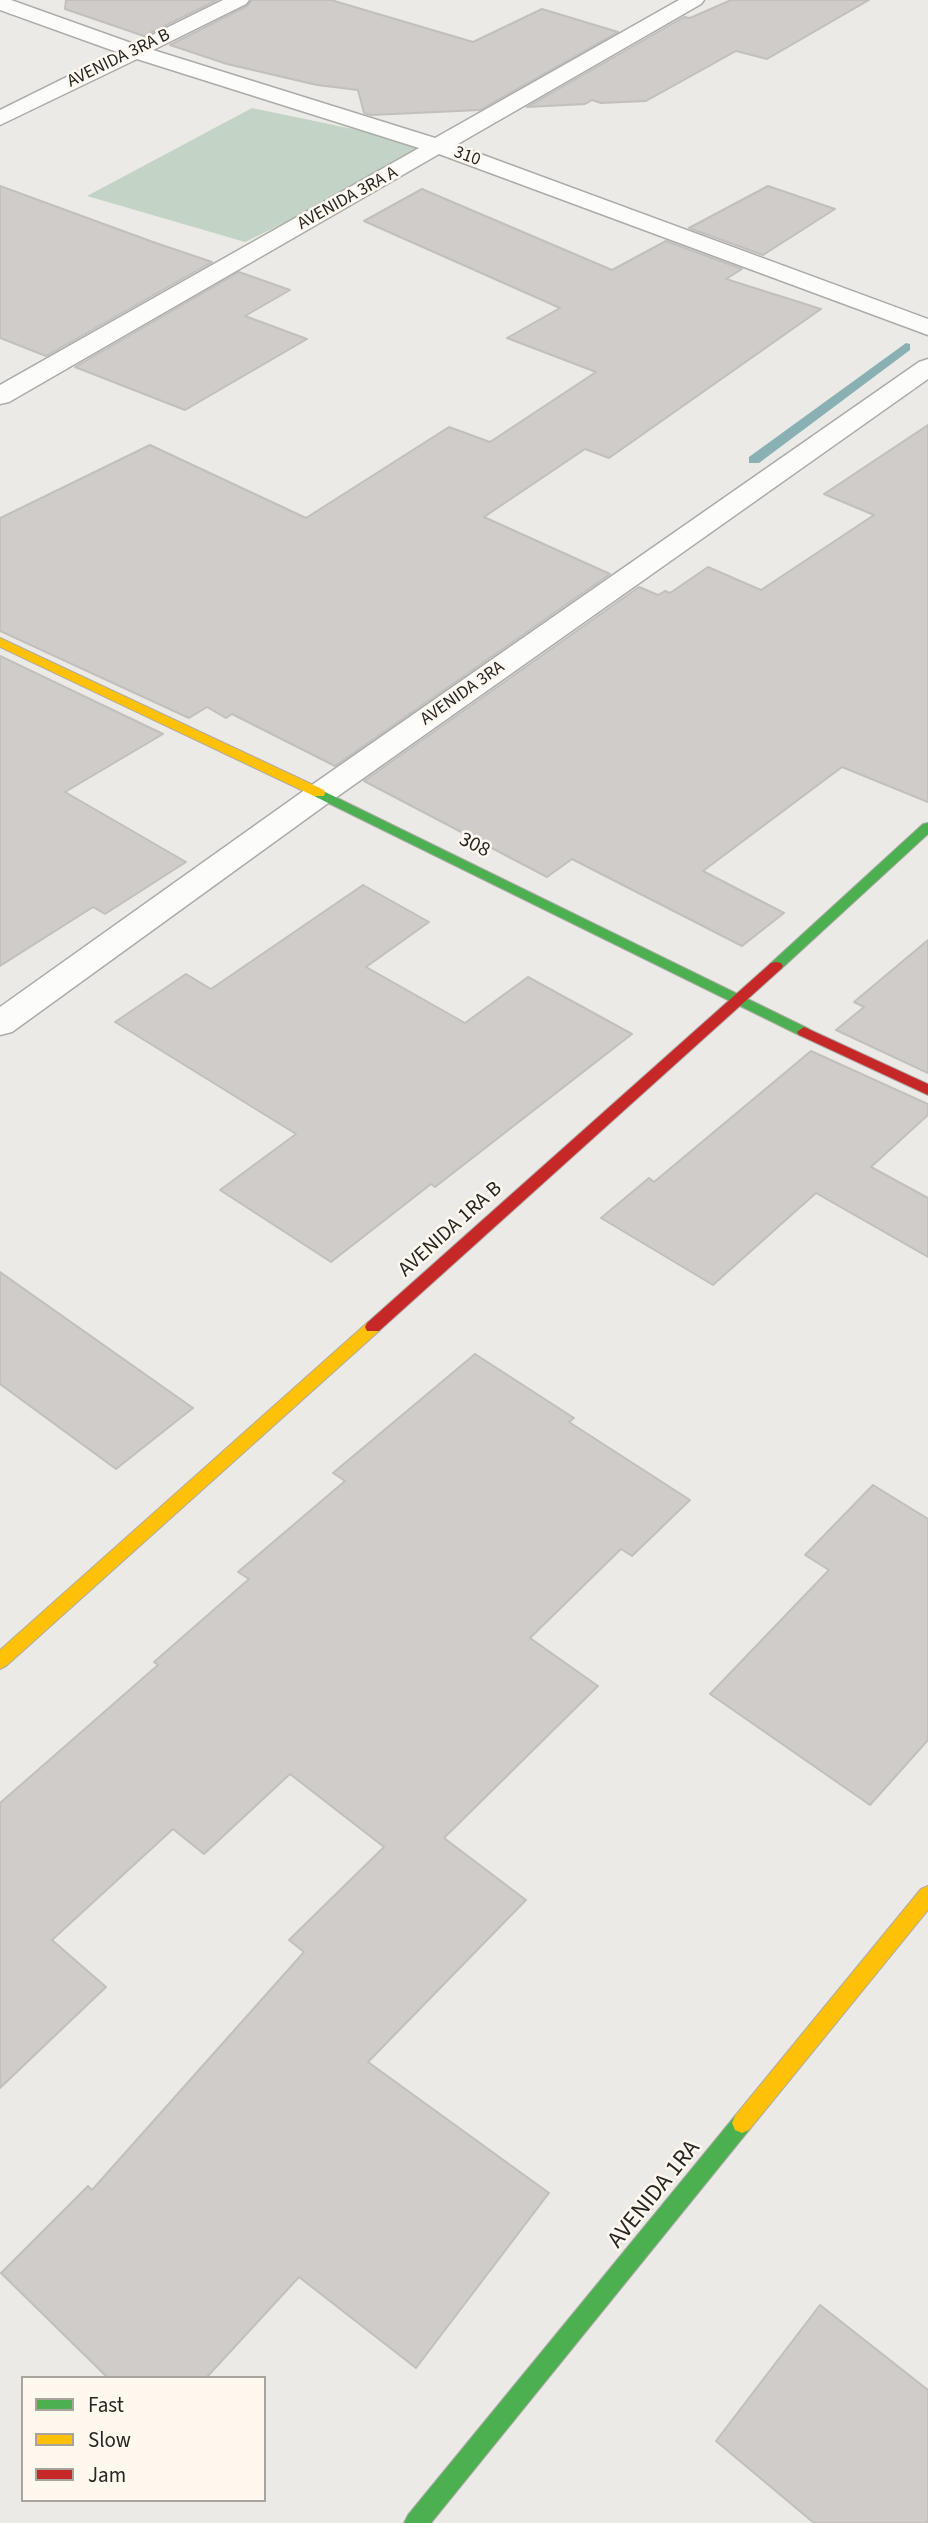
<!DOCTYPE html>
<html>
<head>
<meta charset="utf-8">
<style>
	body { margin:0 }
	#map { position:relative; width:928px; height:2523px; overflow:hidden; background:#eceae6; font-family:"Source Sans 3",sans-serif }
	canvas { display:block }
	.legend { position:absolute; left:21px; top:2376px; width:245px; height:126px; box-sizing:border-box; background:#fef8ef; border:2px solid #a8a49d; margin:0; padding:9px 12px; list-style:none; font-size:21px; color:#282623 }
	.legend li { display:flex; align-items:center; gap:14px; height:35px }
	.legend b { width:35px; border:2px solid #a8a49d }
</style>
</head>
<body>
<div id="map">
<canvas width="928" height="2523"></canvas>
<ul class="legend">
<li><b style="height:9px;background:#4caf50"></b>Fast</li>
<li><b style="height:9px;background:#ffc107"></b>Slow</li>
<li><b style="height:9px;background:#c62828"></b>Jam</li>
</ul>
</div>
<script>
const context = document.querySelector('canvas').getContext('2d');
context.lineJoin = 'round';
function fill(path, color) {
  context.fillStyle = color;
  context.fill(path, 'evenodd');
}
function shape(rows) {
  const path = new Path2D();
  for (const r of rows) {
    path.moveTo(r[0], r[1]);
    for (let i = 2; i < r.length; i += 2) path.lineTo(r[i], r[i + 1]);
  }
  return path;
}
function trace(path, color, width, dash) {
  context.strokeStyle = color;
  context.lineWidth = width;
  context.lineCap = dash ? 'butt' : 'round';
  context.setLineDash(dash || []);
  context.stroke(path);
}
function label(font, color, halo, rows, align = 'center') {
  context.font = font + ' "Source Sans 3",sans-serif';
  context.lineWidth = 5;
  context.setLineDash([]);
  context.textBaseline = 'middle';
  context.strokeStyle = halo;
  context.fillStyle = color;
  for (const [text, x, y, turn = 0] of rows) {
    context.save();
    context.translate(x, y);
    context.rotate((+turn || 0) * Math.PI / 180);
    context.textAlign = isNaN(turn) ? turn : align;
    if (halo) context.strokeText(text, 0, 0);
    context.fillText(text, 0, 0);
    context.restore();
  }
}
fill(shape([
	[252,108,440,147,245,242,87,196]
]), '#c3d4c7');
fill(shape([
	[906,343,910,344,910,350,759,463,749,463,749,457,906,343]
]), '#89b1b4');
const building = shape([
	[66,0,217,0,144,36,65,9,66,0],
	[252,0,331,0,473,42,542,9,618,32,480,110,371,115,364,113,358,90,317,85,227,64,170,45,247,6,252,0],
	[731,0,869,0,767,59,736,51,646,101,601,103,592,100,585,104,527,107,684,17,690,18,731,0],
	[0,186,153,242,212,262,46,356,0,338,0,186],
	[768,186,835,209,763,255,689,228,768,186],
	[422,189,612,270,666,241,742,269,726,279,821,309,609,458,585,449,484,517,610,574,335,766,232,714,226,718,207,707,189,718,0,631,0,518,150,445,306,518,449,427,490,442,596,372,507,338,560,308,364,221,422,189],
	[239,272,290,290,245,316,307,339,185,410,75,367,239,272],
	[928,425,928,802,842,767,703,871,784,913,742,946,572,859,547,877,364,781,639,587,658,595,665,591,670,593,708,567,761,590,874,515,824,494,928,425],
	[0,656,163,734,65,792,186,862,105,914,93,907,0,966,0,656],
	[363,885,429,922,366,967,465,1023,528,977,632,1034,435,1187,431,1184,331,1262,220,1190,296,1134,115,1022,186,974,211,989,363,885],
	[928,940,928,1073,836,1030,864,1007,854,1002,928,940],
	[811,1051,928,1104,928,1115,871,1167,928,1198,928,1257,816,1193,713,1285,601,1218,649,1178,654,1182,811,1051],
	[0,1272,193,1408,116,1469,0,1384,0,1272],
	[475,1354,574,1418,569,1422,690,1500,632,1556,621,1549,530,1638,598,1686,444,1838,526,1900,368,2062,549,2193,416,2368,299,2277,206,2378,108,2378,1,2273,88,2186,92,2190,304,1952,289,1940,384,1847,290,1774,204,1854,173,1829,52,1940,106,1987,0,2088,0,1803,158,1665,154,1662,249,1579,238,1572,345,1481,333,1473,475,1354],
	[873,1485,928,1519,928,1740,870,1805,710,1694,829,1570,805,1555,873,1485],
	[820,2305,928,2390,928,2523,814,2523,716,2441,820,2305]
]);
fill(building, '#cfccca');
trace(building, '#c2bfbd', 2);
const street = shape([
	[0,0,11,0,134,44,223,0,249,0,246,4,153,50,435,138,679,0,704,0,701,4,456,145,928,319,928,335,439,154,9,402,0,404,0,385,419,148,137,59,0,125,0,110,117,52,0,10,0,0],
	[928,359,928,379,331,801,12,1032,0,1035,0,1007,309,787,919,362,928,359]
]);
const fast = shape([
	[319,789,809,1029,811,1032,804,1037,799,1035,314,796,314,790,319,789],
	[928,823,928,834,781,969,771,969,769,966,771,963,923,824,928,823],
	[742,2113,749,2116,752,2123,749,2130,431,2523,404,2523,408,2515,735,2116,742,2113]
]);
const slow = shape([
	[0,638,324,790,325,793,324,796,314,796,0,647,0,638],
	[373,1321,379,1323,381,1327,379,1331,6,1666,0,1669,0,1650,367,1323,373,1321],
	[928,1886,928,1910,749,2130,742,2133,735,2130,732,2123,735,2116,921,1889,928,1886]
]);
const jam = shape([
	[776,962,781,963,783,966,781,969,379,1331,367,1331,365,1327,367,1323,771,963,776,962],
	[804,1027,928,1084,928,1095,799,1035,797,1032,804,1027]
]);
trace(street, '#adaba8', 3);
trace(fast, '#adaba8', 2);
trace(slow, '#adaba8', 2);
trace(jam, '#adaba8', 2);
fill(street, '#fcfcfb');
fill(fast, '#4caf50');
fill(slow, '#ffc107');
fill(jam, '#c62828');
label('18px', '#282623', '#fef8ef', [
	["AVENIDA 3RA B",119,59,-26],
	["310",467,157,20],
	["AVENIDA 3RA A",348,199,-29],
	["AVENIDA 3RA",463,694,-35]
]);
label('21px', '#282623', '#fef8ef', [
	["308",474,846,26],
	["AVENIDA 1RA B",451,1230,-42]
]);
label('24px', '#282623', '#fef8ef', [
	["AVENIDA 1RA",655,2195,-51]
]);
</script>
</body>
</html>
